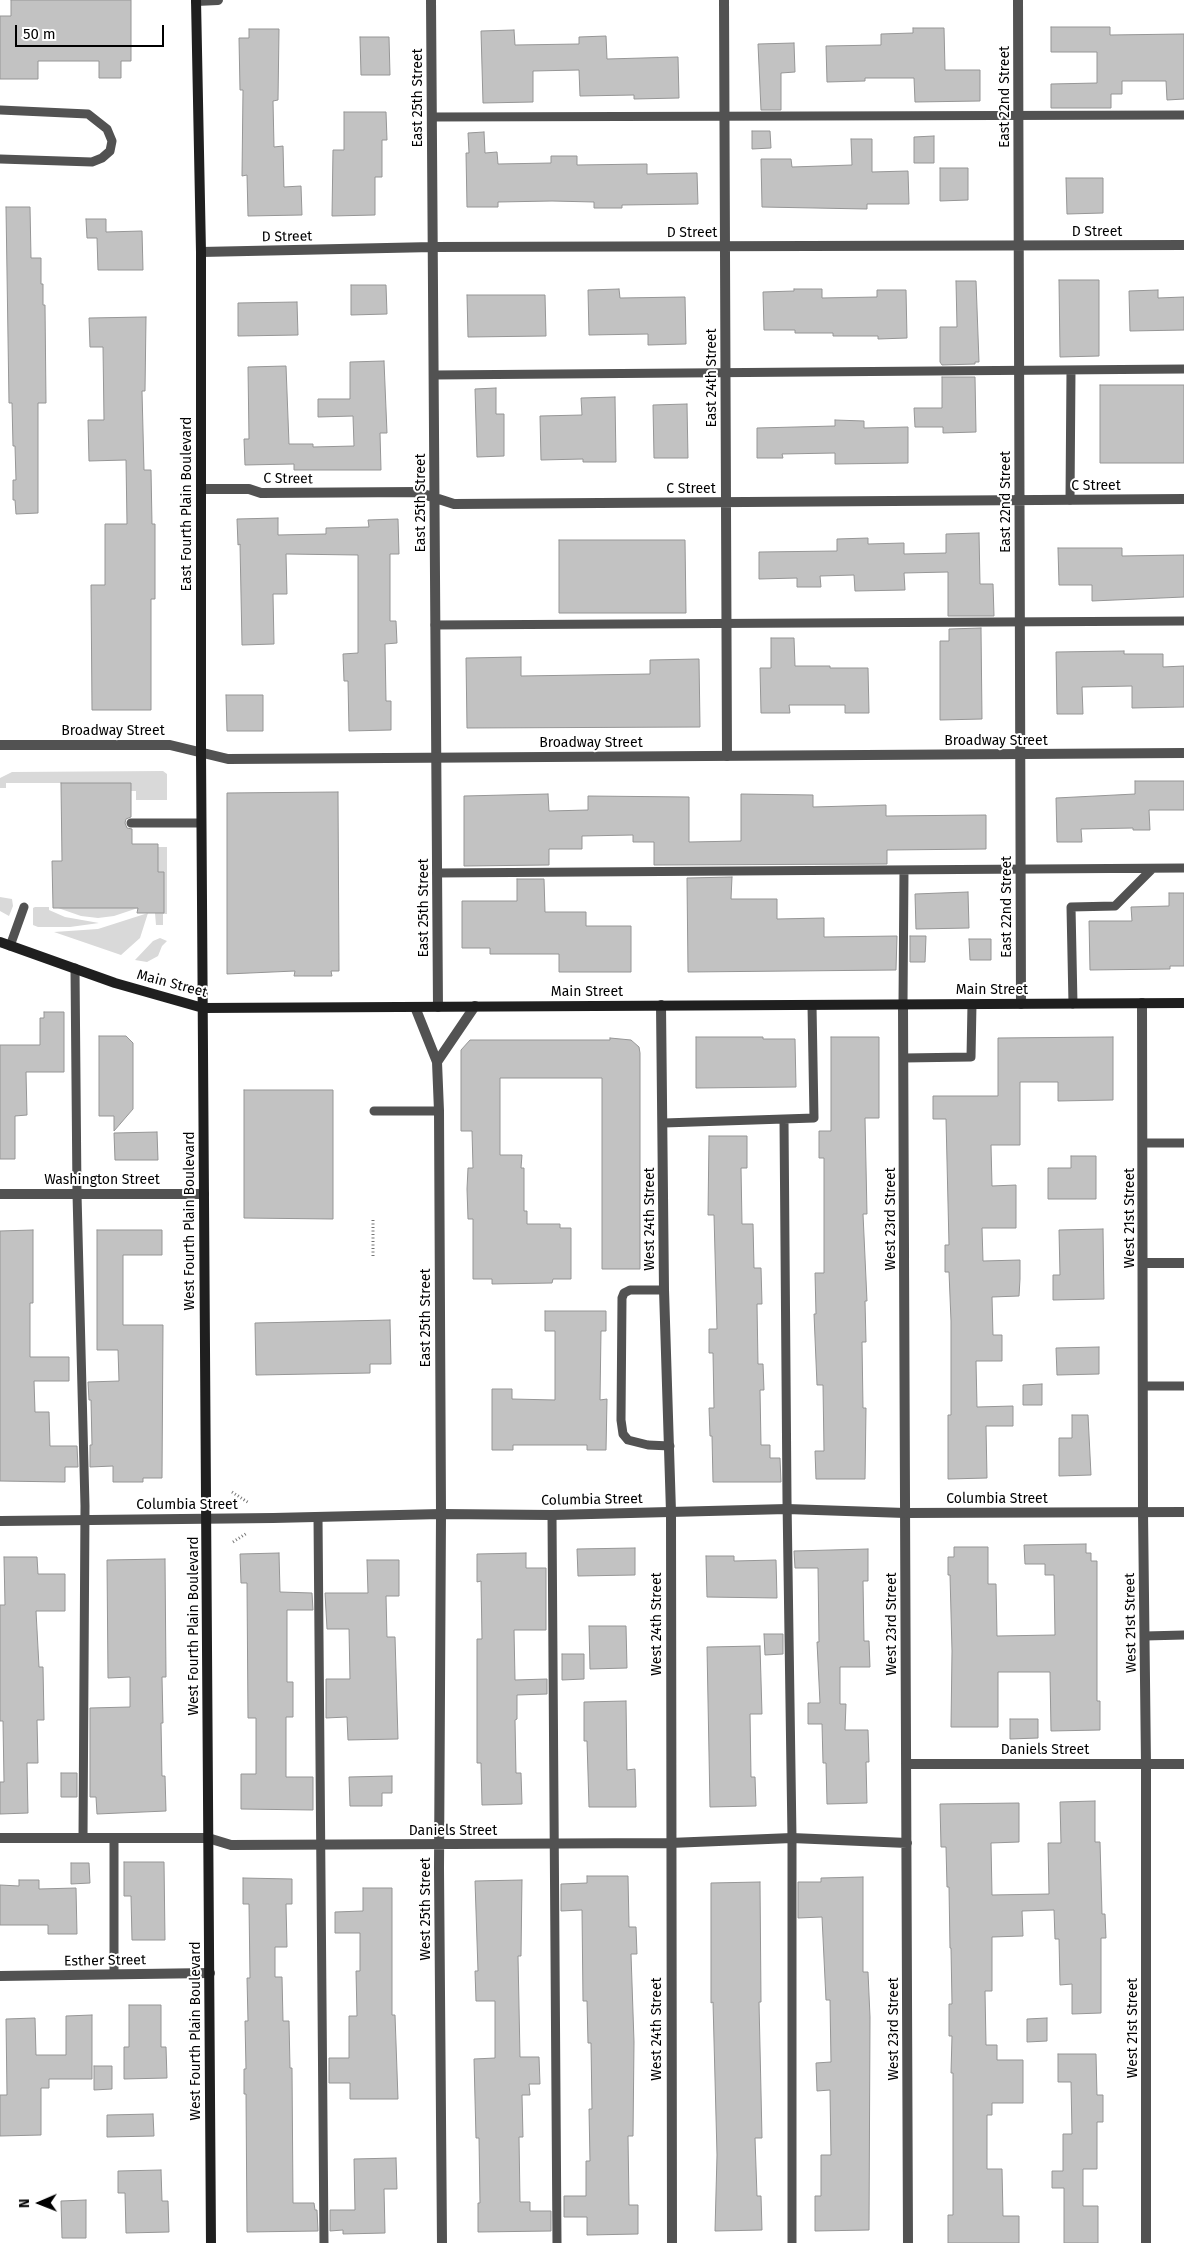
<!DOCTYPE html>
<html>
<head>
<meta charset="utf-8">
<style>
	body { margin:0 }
	#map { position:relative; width:1184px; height:2243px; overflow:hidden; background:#fff; font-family:"Fira Sans",sans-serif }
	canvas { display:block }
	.north { position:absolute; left:15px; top:2178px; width:50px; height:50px; -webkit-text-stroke:4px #fff; paint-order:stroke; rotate:269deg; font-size:14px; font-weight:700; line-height:20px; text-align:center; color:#000 }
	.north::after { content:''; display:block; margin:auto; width:18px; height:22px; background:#000; clip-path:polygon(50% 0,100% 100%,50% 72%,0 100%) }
	.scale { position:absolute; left:15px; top:25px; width:149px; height:22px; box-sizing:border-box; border:2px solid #000; border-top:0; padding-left:6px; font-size:15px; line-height:18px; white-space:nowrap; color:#000; -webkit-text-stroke:4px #fff; paint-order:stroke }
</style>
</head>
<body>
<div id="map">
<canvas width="1184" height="2243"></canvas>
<div class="north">N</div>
<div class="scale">50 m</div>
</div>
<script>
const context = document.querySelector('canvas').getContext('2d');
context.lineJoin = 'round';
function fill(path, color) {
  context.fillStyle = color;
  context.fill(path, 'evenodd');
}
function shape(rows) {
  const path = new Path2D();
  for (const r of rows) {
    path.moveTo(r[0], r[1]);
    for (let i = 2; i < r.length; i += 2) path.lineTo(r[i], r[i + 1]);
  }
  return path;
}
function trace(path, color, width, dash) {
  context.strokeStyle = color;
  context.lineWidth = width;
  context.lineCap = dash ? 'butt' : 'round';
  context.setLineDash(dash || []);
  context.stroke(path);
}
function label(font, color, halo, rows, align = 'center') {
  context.font = font + ' "Fira Sans",sans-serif';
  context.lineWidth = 4;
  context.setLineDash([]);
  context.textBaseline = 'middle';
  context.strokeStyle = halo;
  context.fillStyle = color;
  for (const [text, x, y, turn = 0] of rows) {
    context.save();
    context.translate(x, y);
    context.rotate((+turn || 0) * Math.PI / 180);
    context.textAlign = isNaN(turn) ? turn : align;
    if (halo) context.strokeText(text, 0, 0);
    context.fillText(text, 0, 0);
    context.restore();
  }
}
fill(shape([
	[163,771,167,774,167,800,136,800,136,791,131,791,131,783,6,783,6,788,0,788,0,778,12,772],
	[0,824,0,897,12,899,13,906,9,916,0,911],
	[158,847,167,847,167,914,163,914,163,925,156,925,155,913,164,913,164,872,158,872],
	[35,907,49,907,49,910,65,917,99,923,70,927,38,927,33,925,33,908],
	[58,908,138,908,114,916,98,918,81,916],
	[148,913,140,938,121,955,54,932,98,929],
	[160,938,167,941,162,946,158,956,147,962,135,960,153,941]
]), '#d9d9d9');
const building = shape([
	[11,0,131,0,131,61,121,61,121,78,99,78,99,61,38,61,38,79,0,79,0,16,11,16,11,0],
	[1051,27,1110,27,1110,35,1184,34,1184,99,1167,100,1166,81,1122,81,1122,94,1111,94,1111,108,1051,108,1051,84,1097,83,1097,52,1051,52,1051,27],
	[913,28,944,28,945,70,980,70,980,101,915,102,914,78,865,78,865,81,827,82,826,46,881,45,881,34,913,33,913,28],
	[249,29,279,29,278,100,273,101,274,147,283,146,284,187,301,186,302,215,248,216,247,175,242,176,243,90,240,90,239,38,249,38,249,29],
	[514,30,515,45,579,44,579,37,606,36,607,59,678,57,679,98,634,99,634,95,580,96,579,70,533,71,533,102,483,103,481,31,514,30],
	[360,37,389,37,390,75,361,75,360,37],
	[794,43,795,72,781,73,781,110,761,110,758,44,794,43],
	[344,112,386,112,387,140,382,140,382,177,375,177,375,215,332,216,333,150,344,150,344,112],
	[752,131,770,131,771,148,752,149,752,131],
	[484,132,485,153,497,152,498,164,551,163,551,156,577,156,577,165,647,164,647,174,697,173,698,204,622,205,622,208,594,208,594,202,552,201,498,202,498,207,467,207,466,153,469,153,468,133,484,132],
	[934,136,934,163,914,163,914,137,934,136],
	[851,139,872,139,872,172,908,171,909,204,867,204,867,209,762,207,761,159,791,159,792,167,852,165,851,139],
	[940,168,968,168,968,200,940,201,940,168],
	[1066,178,1103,178,1103,213,1067,214,1066,178],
	[6,207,30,207,31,258,41,258,41,284,43,284,43,305,45,305,46,403,38,403,38,513,16,514,15,500,13,500,13,480,16,480,15,446,13,446,12,403,9,403,6,207],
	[86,219,106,219,106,232,142,231,143,270,98,270,97,238,87,238,86,219],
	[1059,280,1099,280,1099,356,1060,357,1059,280],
	[956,281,976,281,979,362,975,362,975,364,942,365,940,362,940,327,957,327,956,281],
	[351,285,386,285,387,314,351,315,351,285],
	[619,289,620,298,685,297,686,344,648,345,648,334,589,335,588,290,619,289],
	[794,289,822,289,822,298,877,297,877,290,906,290,907,338,878,339,878,336,833,336,833,333,795,333,795,330,764,330,763,292,794,291,794,289],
	[1158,290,1158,298,1184,297,1184,330,1130,331,1129,291,1158,290],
	[467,295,545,295,546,336,468,337,467,295],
	[297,302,298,335,238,336,238,303,297,302],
	[146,317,145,391,142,391,144,470,151,470,152,524,155,524,155,599,151,599,151,710,92,710,91,585,105,585,105,524,127,524,126,460,89,461,88,420,104,420,103,347,90,347,89,318,146,317],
	[384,361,387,433,380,433,381,470,294,470,294,464,245,465,244,439,249,439,248,367,286,366,289,444,313,444,313,447,354,446,353,416,318,417,318,399,350,399,350,362,384,361],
	[942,377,975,377,976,432,943,433,943,427,915,427,914,408,942,408,942,377],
	[1100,385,1184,385,1184,463,1100,463,1100,385],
	[496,388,496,414,504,414,504,456,477,457,475,389,496,388],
	[615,397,616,462,583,462,583,459,541,460,540,416,582,415,581,398,615,397],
	[687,404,688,458,654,458,653,405,687,404],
	[835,420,864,421,864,428,908,427,908,463,835,464,835,453,782,454,783,458,757,458,757,428,835,426,835,420],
	[278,518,278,535,326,534,326,528,369,527,368,520,398,519,399,554,390,554,390,621,396,621,397,643,385,644,386,701,391,701,391,730,349,731,348,681,344,681,343,654,358,653,358,555,286,554,287,594,273,594,274,644,242,645,240,544,238,545,237,519,278,518],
	[979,533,980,584,993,584,994,616,948,616,948,572,904,573,905,590,855,591,854,575,820,576,821,587,797,587,797,578,759,579,759,552,837,551,837,539,868,538,868,544,904,543,904,554,946,553,946,534,979,533],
	[559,540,685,540,686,613,559,613,559,540],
	[1058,548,1122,548,1122,556,1184,555,1184,597,1092,601,1092,585,1059,585,1058,548],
	[981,628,982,719,940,720,940,641,949,641,949,629,981,628],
	[771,638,794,638,795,666,830,666,830,668,868,668,869,713,845,713,845,705,789,705,790,713,761,713,760,668,771,668,771,638],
	[1124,651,1124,654,1163,654,1163,667,1184,666,1184,707,1132,708,1132,686,1082,687,1083,714,1057,714,1056,652,1124,651],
	[521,657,521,676,650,674,650,660,699,659,700,727,467,728,466,658,521,657],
	[226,695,263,695,263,731,227,731,226,695],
	[1135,781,1184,781,1184,810,1149,810,1150,830,1133,830,1133,828,1081,829,1082,842,1057,842,1056,798,1135,794,1135,781],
	[61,783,131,783,131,817,126,819,125,823,127,828,132,829,132,844,158,844,158,872,164,872,164,913,137,913,138,908,53,908,52,861,62,861,61,783],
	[338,792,339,971,331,971,332,976,294,976,295,971,227,974,227,793,338,792],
	[548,794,549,811,588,810,588,796,689,797,689,842,741,841,741,794,813,795,813,807,886,805,886,816,986,815,986,849,887,850,887,864,654,865,654,842,633,842,633,835,582,836,582,849,549,849,549,865,464,866,464,796,548,794],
	[732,877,731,899,777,899,777,919,824,918,824,937,897,936,896,970,688,972,687,878,732,877],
	[517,879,544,879,545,912,586,912,586,926,631,926,631,972,559,972,559,954,490,954,490,948,462,948,462,901,517,901,517,879],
	[968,892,969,928,916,929,915,894,968,892],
	[1169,893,1184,893,1184,966,1170,966,1170,969,1090,970,1089,921,1132,921,1131,907,1169,906,1169,893],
	[910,936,926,936,925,962,910,962,910,936],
	[969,939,991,939,991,960,970,960,969,939],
	[44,1012,64,1012,64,1072,26,1072,27,1115,15,1116,15,1159,0,1159,0,1045,40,1045,40,1018,44,1018,44,1012],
	[99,1036,126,1036,133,1043,133,1109,114,1131,114,1116,99,1116,99,1036],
	[696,1037,763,1037,763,1039,795,1039,796,1087,696,1088,696,1037],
	[831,1037,879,1037,879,1118,865,1118,867,1214,863,1214,867,1301,865,1301,866,1342,862,1342,863,1408,866,1408,865,1479,816,1479,815,1451,824,1451,823,1385,817,1385,814,1314,816,1314,815,1273,824,1273,824,1158,819,1158,819,1131,831,1131,831,1037],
	[1113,1037,1113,1100,1058,1101,1058,1082,1020,1082,1020,1145,991,1145,992,1186,1016,1185,1016,1228,982,1228,983,1261,1020,1260,1020,1279,1019,1296,992,1297,993,1335,1002,1335,1002,1361,976,1361,977,1407,1013,1406,1013,1426,986,1426,987,1478,948,1479,948,1415,951,1415,951,1321,949,1272,945,1272,945,1245,949,1245,946,1119,933,1119,933,1096,998,1096,998,1038,1113,1037],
	[610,1038,631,1040,639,1047,640,1053,640,1269,602,1269,602,1078,500,1078,500,1155,522,1155,521,1168,524,1168,524,1211,527,1211,527,1224,560,1224,560,1228,571,1228,571,1279,553,1279,552,1283,492,1284,492,1279,473,1279,473,1219,468,1219,467,1189,468,1168,473,1168,472,1131,461,1131,461,1050,470,1040,610,1040,610,1038],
	[244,1090,333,1090,333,1219,244,1218,244,1090],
	[157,1132,158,1160,115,1160,114,1133,157,1132],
	[709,1136,747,1136,747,1168,741,1168,742,1224,753,1224,754,1268,761,1268,762,1304,757,1304,758,1364,763,1364,764,1390,760,1390,761,1445,770,1445,770,1458,780,1458,781,1482,713,1482,712,1436,710,1436,709,1408,714,1408,713,1353,709,1353,709,1329,717,1329,714,1215,708,1215,709,1136],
	[1071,1156,1096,1156,1096,1199,1048,1199,1048,1168,1071,1168,1071,1156],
	[1103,1229,1104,1299,1053,1300,1053,1275,1060,1275,1059,1230,1103,1229],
	[33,1230,33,1303,30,1303,30,1357,69,1357,69,1381,34,1381,35,1412,49,1412,50,1446,77,1446,78,1467,65,1467,65,1482,0,1481,0,1231,33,1230],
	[97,1230,162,1230,162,1255,123,1255,123,1325,163,1325,162,1478,143,1478,143,1482,113,1482,113,1466,90,1467,90,1445,92,1445,91,1400,89,1400,88,1382,119,1381,118,1350,97,1350,97,1230],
	[545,1311,606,1311,606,1331,601,1331,600,1400,607,1399,606,1450,587,1450,587,1445,513,1445,513,1450,492,1450,492,1389,512,1389,512,1399,555,1400,555,1331,545,1331,545,1311],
	[390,1320,391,1364,370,1364,370,1373,256,1375,255,1323,390,1320],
	[1099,1347,1099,1374,1057,1375,1056,1348,1099,1347],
	[1042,1384,1042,1405,1023,1405,1023,1385,1042,1384],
	[1072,1415,1088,1415,1091,1475,1059,1476,1059,1438,1072,1438,1072,1415],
	[1086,1544,1086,1553,1091,1553,1091,1561,1097,1561,1097,1701,1100,1701,1100,1730,1051,1731,1050,1672,998,1672,998,1727,951,1727,952,1651,950,1575,948,1575,948,1557,954,1557,954,1547,988,1547,988,1584,996,1584,997,1636,1055,1635,1054,1575,1045,1575,1045,1564,1025,1564,1024,1545,1086,1544],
	[635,1548,635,1575,578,1576,577,1549,635,1548],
	[868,1549,868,1581,863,1581,864,1641,869,1641,870,1667,840,1667,840,1704,846,1704,845,1730,868,1730,869,1762,866,1762,867,1803,827,1804,826,1763,823,1763,822,1724,808,1724,808,1703,820,1703,817,1642,819,1642,818,1568,795,1568,794,1551,868,1549],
	[279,1553,280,1592,312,1593,313,1610,287,1610,287,1682,293,1682,293,1717,286,1717,286,1777,313,1777,313,1810,241,1809,241,1774,256,1774,256,1718,248,1718,247,1583,241,1583,240,1554,279,1553],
	[526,1553,526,1568,546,1568,546,1630,514,1630,515,1680,547,1679,547,1694,517,1695,517,1719,515,1720,516,1773,521,1773,522,1804,482,1805,481,1763,477,1763,477,1639,482,1639,481,1581,477,1582,477,1554,526,1553],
	[706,1556,734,1556,734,1561,776,1560,777,1598,707,1597,706,1556],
	[4,1557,37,1557,38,1574,65,1574,65,1611,36,1611,39,1667,43,1667,44,1720,37,1720,38,1763,27,1763,28,1813,0,1814,0,1782,4,1782,3,1721,0,1721,0,1605,5,1605,4,1557],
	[165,1559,166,1677,162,1677,163,1723,161,1723,162,1776,165,1776,166,1811,97,1814,96,1797,90,1797,90,1708,130,1707,130,1677,108,1678,107,1560,165,1559],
	[367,1560,399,1560,399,1596,386,1596,387,1637,395,1637,398,1739,348,1740,347,1717,326,1718,326,1679,350,1679,349,1629,327,1629,325,1593,368,1593,367,1560],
	[589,1626,626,1626,627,1668,590,1669,589,1626],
	[764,1634,783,1634,783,1654,765,1655,764,1634],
	[760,1646,762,1714,750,1714,751,1777,755,1777,756,1806,710,1807,707,1647,760,1646],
	[562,1654,584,1654,584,1679,562,1680,562,1654],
	[626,1701,627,1770,635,1769,636,1807,589,1807,587,1741,584,1741,584,1702,626,1701],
	[1010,1719,1038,1719,1038,1738,1010,1739,1010,1719],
	[61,1773,77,1773,77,1797,61,1797,61,1773],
	[392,1776,392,1793,382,1793,382,1806,350,1806,349,1777,392,1776],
	[1095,1801,1095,1842,1100,1842,1102,1914,1105,1914,1106,1938,1101,1938,1101,2013,1072,2014,1072,1984,1060,1985,1059,1939,1055,1939,1054,1910,1022,1911,1023,1936,992,1937,992,1991,985,1991,986,2045,997,2045,997,2060,1023,2060,1023,2103,992,2103,992,2115,987,2115,987,2169,1002,2169,1003,2216,1019,2216,1019,2243,948,2243,948,2215,953,2215,953,2073,951,2073,952,2036,949,2036,949,2004,952,2004,951,1948,950,1948,949,1887,947,1887,946,1847,941,1847,940,1804,1019,1803,1019,1842,991,1843,992,1895,1049,1894,1048,1843,1061,1843,1060,1802,1095,1801],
	[124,1862,164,1862,165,1940,132,1940,131,1896,124,1896,124,1862],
	[71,1863,89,1863,90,1883,71,1884,71,1863],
	[587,1876,628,1876,629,1927,636,1927,637,1954,631,1954,634,2042,633,2136,628,2136,629,2205,638,2205,638,2234,587,2235,587,2217,564,2217,564,2196,586,2196,586,2161,590,2161,589,2109,592,2109,591,2043,588,2043,587,2001,583,2001,582,1910,561,1911,561,1884,587,1883,587,1876],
	[863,1877,863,1972,868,1972,870,2017,869,2230,815,2231,815,2196,821,2196,821,2155,831,2155,830,2090,817,2091,816,2063,831,2062,830,2000,826,2000,822,1917,798,1918,798,1882,821,1882,821,1878,863,1877],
	[243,1878,292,1879,292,1904,286,1904,287,1947,275,1947,275,1977,282,1977,283,2021,289,2021,290,2068,292,2068,293,2203,314,2203,315,2210,317,2210,318,2231,247,2232,246,2094,244,2094,244,2069,246,2069,245,2021,248,2021,247,1978,250,1978,249,1904,243,1904,243,1878],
	[19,1880,39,1880,39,1889,76,1888,77,1934,48,1934,48,1925,0,1925,0,1885,19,1886,19,1880],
	[522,1880,521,1956,518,1956,520,2057,539,2057,540,2084,529,2084,530,2095,522,2095,523,2137,519,2137,520,2202,530,2202,530,2211,551,2211,551,2231,478,2232,478,2203,480,2203,479,2138,476,2138,474,2059,495,2058,495,2001,476,2001,475,1971,478,1971,475,1881,522,1880],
	[760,1882,761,2002,759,2002,762,2138,755,2138,757,2196,761,2196,762,2230,715,2231,717,2155,713,2002,711,2003,711,1883,760,1882],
	[363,1888,392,1888,392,2015,395,2015,398,2099,350,2099,350,2083,329,2083,329,2058,349,2058,349,2016,357,2016,356,1971,360,1971,360,1933,335,1933,335,1912,363,1911,363,1888],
	[129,2005,161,2005,161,2047,166,2047,167,2078,124,2079,124,2047,129,2047,129,2005],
	[92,2015,92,2079,49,2079,49,2088,41,2088,41,2135,0,2136,0,2095,7,2095,6,2019,35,2018,36,2055,66,2055,66,2016,92,2015],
	[1047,2018,1047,2041,1027,2042,1027,2019,1047,2018],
	[1058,2054,1096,2054,1097,2095,1103,2095,1103,2122,1097,2122,1097,2169,1083,2169,1083,2206,1098,2206,1098,2243,1064,2243,1064,2188,1052,2188,1052,2171,1063,2171,1063,2134,1072,2134,1071,2082,1058,2082,1058,2054],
	[94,2066,112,2066,112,2089,94,2090,94,2066],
	[153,2114,154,2136,107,2137,107,2115,153,2114],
	[396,2158,397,2189,384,2189,385,2233,343,2234,343,2230,330,2231,330,2210,355,2210,354,2159,396,2158],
	[161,2170,162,2201,168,2201,169,2232,126,2233,125,2193,118,2193,118,2171,161,2170],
	[86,2200,86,2238,62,2238,61,2201,86,2200]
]);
fill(building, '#c2c2c2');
trace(building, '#969696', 1);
trace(shape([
	[373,1256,373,1219],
	[232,1492,249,1503],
	[233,1542,247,1533]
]), '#747474', 3, [1, 2.5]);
trace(shape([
	[0,110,88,114,107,129,112,141,110,151,102,158,92,162,0,159],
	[432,117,1184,115],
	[434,375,1184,369],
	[1070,500,1071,370],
	[435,625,1184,621],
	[131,823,201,823],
	[437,873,1184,868],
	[10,946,24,907],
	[75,968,77,1194,85,1506,83,1838],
	[903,1004,904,870],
	[1073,1004,1071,907,1115,906,1152,869],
	[904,1058,971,1057,972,1004],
	[374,1111,439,1111],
	[784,1119,787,1500,792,1838,792,2243],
	[664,1123,814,1118,812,1005],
	[1144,1143,1184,1143],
	[664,1290,630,1290,624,1293,622,1298,621,1420,623,1434,628,1440,648,1445,670,1446],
	[1143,1386,1184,1386],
	[552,1515,557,2243],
	[318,1517,324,2243],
	[1145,1636,1184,1635],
	[114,1838,114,1974]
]), '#525252', 9);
trace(shape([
	[431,0,438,1007],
	[724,0,727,756],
	[1018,0,1021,1004],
	[196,1,218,0],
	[201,252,433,247,1184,245],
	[201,489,249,489,261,493,417,492,454,504,1184,499],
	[1142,1003,1143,1512,1146,1764,1146,2243],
	[903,1004,908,2243],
	[661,1005,664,1290,671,1512,672,2243],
	[415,1007,437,1062,439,1111,441,1514,439,1868,442,2243],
	[437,1062,475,1006],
	[0,1194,204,1194],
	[1144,1263,1184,1263],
	[906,1764,1184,1764],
	[0,1838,208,1838,231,1845,670,1843,792,1838,907,1843],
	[0,1976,210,1973]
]), '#525252', 10);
trace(shape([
	[0,745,170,745,228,759,1184,753],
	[0,1521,273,1518,441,1514,552,1515,787,1509,905,1513,1184,1512]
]), '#525252', 10);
trace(shape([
	[196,0,201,252,201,753,211,2243],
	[0,942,115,983,203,1008,1184,1003]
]), '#1f1f1f', 10);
label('14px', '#000', '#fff', [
	["East 22nd Street",1005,97,-90],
	["East 25th Street",418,98,-90],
	["D Street",1097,232],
	["D Street",692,233],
	["D Street",287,237,-1],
	["East 24th Street",712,378,-90],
	["C Street",288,479,1],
	["C Street",1096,486],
	["C Street",691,489],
	["East 22nd Street",1006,502,-90],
	["East 25th Street",421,503,-90],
	["East Fourth Plain Boulevard",187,504,-90],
	["Broadway Street",113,731],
	["Broadway Street",996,741],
	["Broadway Street",591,743],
	["East 22nd Street",1007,907,-90],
	["East 25th Street",424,908,-90],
	["Main Street",172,984,15],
	["Main Street",992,990],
	["Main Street",587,992],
	["Washington Street",102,1180],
	["West 21st Street",1130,1218,-90],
	["West 24th Street",650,1219,-90],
	["West 23rd Street",891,1219,-90],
	["West Fourth Plain Boulevard",190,1221,-90],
	["East 25th Street",426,1318,-90],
	["Columbia Street",997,1499],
	["Columbia Street",592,1500,-1],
	["Columbia Street",187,1505],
	["West 21st Street",1131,1623,-91],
	["West 24th Street",657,1624,-90],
	["West 23rd Street",892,1624,-90],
	["West Fourth Plain Boulevard",194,1626,-90],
	["Daniels Street",1045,1750],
	["Daniels Street",453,1831],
	["West 25th Street",426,1909,-90],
	["Esther Street",105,1961,-1],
	["West 21st Street",1133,2028,-90],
	["West 24th Street",657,2029,-90],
	["West 23rd Street",894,2029,-90],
	["West Fourth Plain Boulevard",196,2031,-90]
]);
</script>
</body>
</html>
